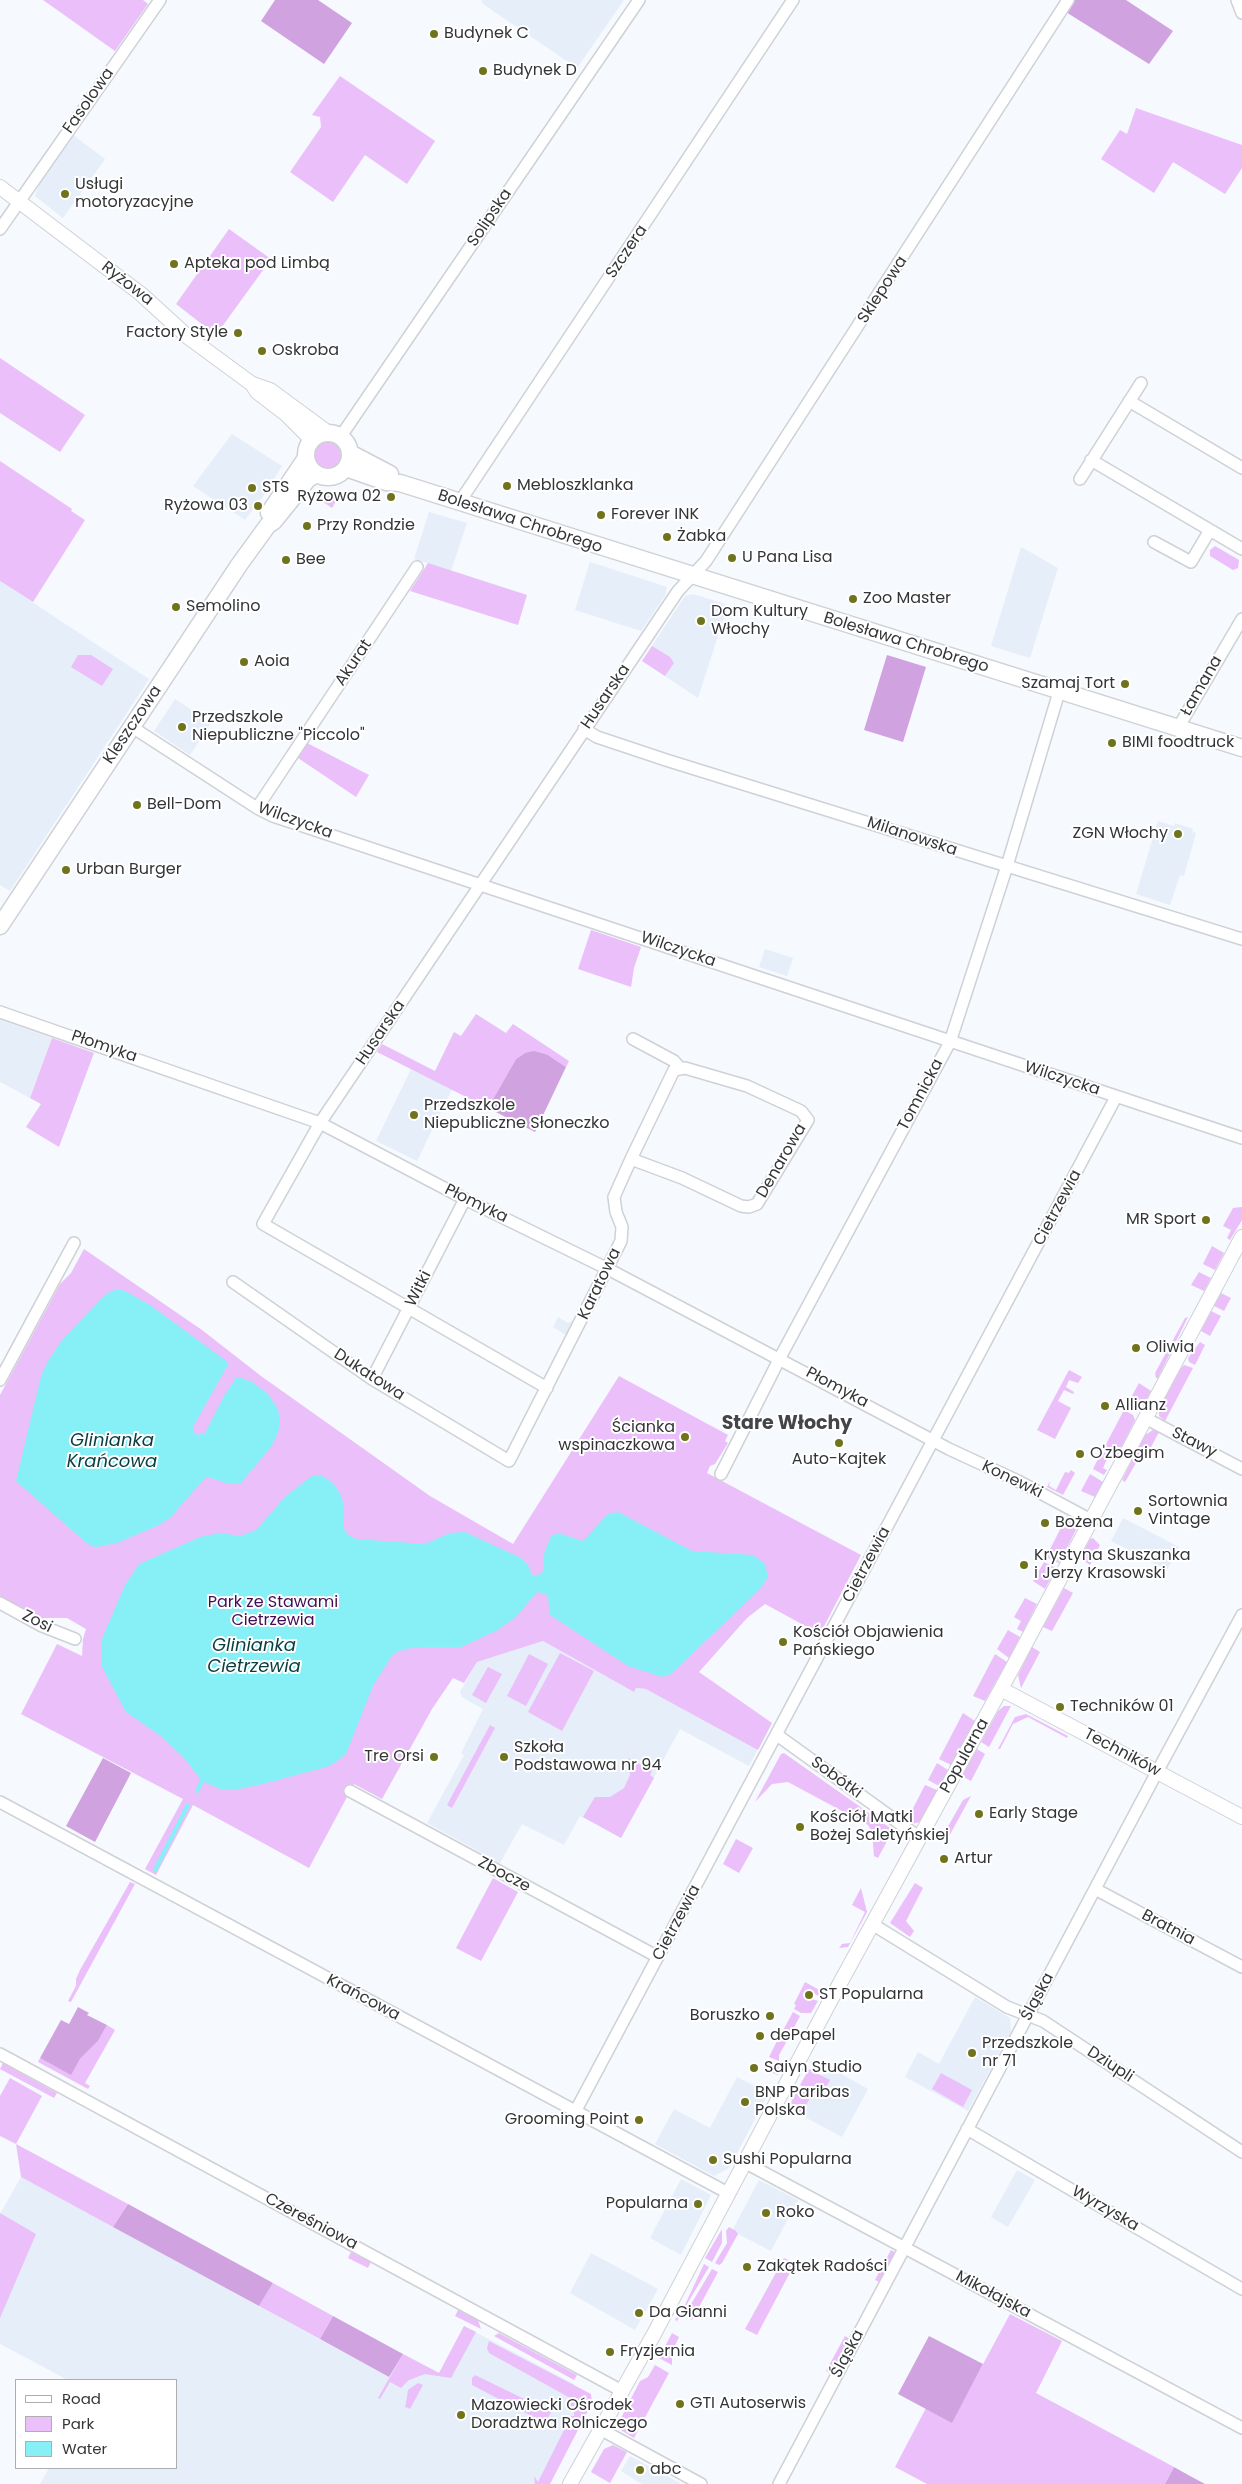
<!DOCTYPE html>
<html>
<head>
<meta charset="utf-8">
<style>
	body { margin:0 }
	#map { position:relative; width:1242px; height:2484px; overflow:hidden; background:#f6f9fe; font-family:Poppins,sans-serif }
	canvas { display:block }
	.legend { position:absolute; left:15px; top:2379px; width:162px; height:90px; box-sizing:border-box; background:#fff; border:1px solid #aeaeaf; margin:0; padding:6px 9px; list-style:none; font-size:15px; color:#343537 }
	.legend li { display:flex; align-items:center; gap:10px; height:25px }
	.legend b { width:25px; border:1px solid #aeaeaf }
</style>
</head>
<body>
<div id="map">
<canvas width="1242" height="2484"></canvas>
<ul class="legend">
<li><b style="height:6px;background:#fff"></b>Road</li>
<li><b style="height:14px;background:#ebbff9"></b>Park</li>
<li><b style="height:14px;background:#87f0f6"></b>Water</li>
</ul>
</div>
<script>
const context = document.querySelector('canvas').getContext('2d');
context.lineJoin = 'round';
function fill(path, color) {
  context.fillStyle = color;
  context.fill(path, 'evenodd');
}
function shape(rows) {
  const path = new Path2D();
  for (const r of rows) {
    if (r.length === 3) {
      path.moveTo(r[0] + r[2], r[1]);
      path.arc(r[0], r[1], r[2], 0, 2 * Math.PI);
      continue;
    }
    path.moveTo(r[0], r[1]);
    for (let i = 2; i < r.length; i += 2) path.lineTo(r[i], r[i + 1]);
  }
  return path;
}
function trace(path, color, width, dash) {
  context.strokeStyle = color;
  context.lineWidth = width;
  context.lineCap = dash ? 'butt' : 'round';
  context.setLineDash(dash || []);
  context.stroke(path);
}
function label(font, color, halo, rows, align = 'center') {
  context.font = font + ' Poppins,sans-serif';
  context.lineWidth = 4;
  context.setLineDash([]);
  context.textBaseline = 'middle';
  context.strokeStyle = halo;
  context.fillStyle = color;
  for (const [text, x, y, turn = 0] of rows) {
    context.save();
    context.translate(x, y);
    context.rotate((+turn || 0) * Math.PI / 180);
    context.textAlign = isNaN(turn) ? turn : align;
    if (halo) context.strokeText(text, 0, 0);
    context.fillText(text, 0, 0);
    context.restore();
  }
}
fill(shape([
	[481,0,624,0,577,68,483,4],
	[73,135,105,159,63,218,35,196,39,184],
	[232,434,282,466,262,498,245,520,193,486],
	[429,512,467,523,451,571,414,559],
	[1021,547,1058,568,1030,658,991,646],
	[590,562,667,587,665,596,641,631,575,610],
	[0,581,149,679,10,891,0,885],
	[693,594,728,605,698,698,642,661,685,596],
	[175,699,211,723,190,755,154,731],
	[1158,821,1174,826,1175,823,1193,829,1192,832,1196,833,1184,876,1180,875,1170,905,1136,894],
	[765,949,793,958,787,976,759,967],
	[0,1020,52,1038,30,1098,0,1082],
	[411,1069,452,1089,417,1161,376,1141],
	[558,1317,568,1323,572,1321,566,1335,553,1327],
	[1123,1518,1179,1547,1167,1570,1111,1541],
	[543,1641,634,1692,636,1688,646,1689,760,1745,749,1766,680,1729,621,1838,580,1816,564,1845,522,1824,500,1863,427,1823,464,1755,461,1753,483,1709,462,1697,460,1692,477,1662],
	[975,1997,1010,2018,1011,2031,968,2111,905,2077,918,2052,939,2064],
	[827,2066,868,2089,842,2137,801,2115],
	[737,2077,769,2093,729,2168,714,2176,655,2144,674,2109,710,2128],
	[1017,2170,1035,2180,1008,2227,991,2217],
	[21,2177,389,2377,403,2354,439,2373,464,2326,574,2384,582,2409,544,2484,40,2484,49,2468,176,2468,176,2380,68,2380,0,2344,0,2214],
	[681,2179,711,2195,681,2255,650,2238],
	[759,2180,798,2200,771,2251,738,2234,733,2229],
	[591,2253,658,2289,635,2330,570,2293],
	[630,2456,680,2483,680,2484,643,2484,638,2482,621,2471]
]), '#e6eef9');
fill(shape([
	[43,0,143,0,148,4,115,51],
	[340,76,435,141,407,184,365,155,333,202,290,172,321,127,320,117,312,115],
	[1136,108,1242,145,1242,168,1225,194,1173,162,1154,193,1101,159,1120,130,1127,134],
	[229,229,271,259,216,335,176,304],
	[0,358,85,415,60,452,0,413],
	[328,455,13],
	[0,461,72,509,71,511,85,520,33,602,0,581],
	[317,491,328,492,336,501,332,508,313,495],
	[1215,546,1239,560,1238,568,1233,570,1210,556,1210,550],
	[428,563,527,595,518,625,410,591],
	[652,646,670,657,674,663,665,676,642,661],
	[78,655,91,655,113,669,102,686,71,667],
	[307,743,369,775,356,797,298,758],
	[591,930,641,947,634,968,631,987,578,969],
	[476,1014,506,1033,513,1024,569,1061,566,1067,548,1055,525,1053,516,1059,488,1108,377,1052,382,1044,435,1071,454,1032,461,1036],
	[52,1038,94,1053,59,1147,26,1127,41,1104,30,1098],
	[1242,1207,1242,1220,1230,1240,1227,1238,1231,1230,1223,1226,1233,1208],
	[1212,1246,1224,1253,1215,1270,1203,1264],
	[84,1249,202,1330,261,1376,430,1496,513,1544,619,1376,728,1435,725,1441,728,1443,715,1464,710,1466,707,1473,861,1555,820,1634,765,1604,747,1618,699,1672,772,1723,758,1750,646,1689,636,1688,634,1692,543,1641,477,1662,464,1683,453,1678,432,1709,382,1799,354,1784,309,1868,193,1805,156,1875,145,1869,183,1799,21,1714,57,1644,82,1656,83,1639,86,1629,67,1618,40,1618,0,1597,0,1395,60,1284,71,1273],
	[1199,1272,1211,1278,1204,1291,1191,1285],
	[1221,1293,1231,1298,1224,1311,1214,1306],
	[1211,1311,1221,1316,1210,1336,1201,1331],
	[1188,1317,1158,1378,1156,1378,1155,1373,1185,1318],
	[1200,1342,1205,1345,1195,1365,1189,1362,1188,1358],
	[1184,1365,1193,1368,1165,1421,1159,1416,1159,1409,1181,1368],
	[1069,1370,1082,1377,1078,1383,1069,1380,1066,1387,1074,1392,1073,1394,1064,1390,1058,1401,1071,1408,1055,1439,1037,1430],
	[1139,1383,1151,1391,1144,1404,1139,1406,1129,1401],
	[1124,1410,1133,1415,1135,1420,1120,1450,1117,1448,1114,1452,1105,1446],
	[1153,1430,1159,1432,1150,1449,1140,1456,1125,1482,1122,1480,1145,1435],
	[1102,1451,1112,1457,1108,1457,1103,1468,1107,1470,1104,1475,1093,1469],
	[1071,1470,1075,1473,1063,1495,1047,1487,1050,1481,1049,1486,1056,1490,1065,1472,1069,1473],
	[1090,1474,1103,1482,1095,1497,1081,1491],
	[1067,1516,1075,1524,1076,1530,1059,1563,1046,1557],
	[1093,1538,1100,1545,1090,1565,1080,1558,1090,1539],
	[1044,1562,1056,1568,1045,1589,1033,1581],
	[1064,1588,1073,1593,1052,1631,1043,1627],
	[1025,1598,1037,1604,1023,1632,1017,1629,1021,1621,1014,1617],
	[1008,1630,1020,1637,1009,1658,997,1649],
	[1032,1647,1040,1652,1021,1688,1018,1675],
	[560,1653,594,1671,562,1731,528,1712],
	[529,1654,548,1664,526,1706,507,1696],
	[995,1654,1007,1662,985,1701,973,1696],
	[488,1667,502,1674,486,1703,472,1695],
	[1004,1706,1011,1706,989,1747,981,1742,998,1711],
	[963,1713,975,1721,951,1765,939,1759],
	[1026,1714,1068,1736,1067,1738,1028,1717,1013,1724,1000,1749,998,1749,1015,1717],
	[490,1725,495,1728,452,1808,447,1805],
	[977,1749,985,1754,971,1781,962,1776],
	[784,1753,893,1830,878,1858,874,1856,872,1832,868,1825,788,1782,772,1784,755,1802,781,1754],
	[628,1758,652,1771,650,1775,654,1778,621,1838,583,1817,595,1797,610,1797,624,1788,630,1775],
	[937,1763,948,1770,939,1786,928,1780],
	[925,1785,937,1790,920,1822,911,1824,906,1822],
	[971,1796,947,1840,942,1837,963,1800],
	[736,1839,753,1848,739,1873,723,1864],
	[493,1878,518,1892,481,1961,456,1948],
	[130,1882,135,1884,71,2002,68,2001,76,1986,76,1979,80,1970],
	[915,1883,923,1888,906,1921,914,1931,910,1937,890,1923],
	[861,1888,867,1912,848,1947,839,1948,842,1944,850,1943,865,1912,852,1905],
	[805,1982,823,1992,820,1997,808,1990,805,1997,818,2001,811,2013,801,2013,794,2009,796,2005,794,2004],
	[793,2012,800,2016,789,2037,782,2032],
	[107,2025,115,2030,85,2083,90,2086,88,2089,38,2062,40,2058,71,2074,80,2059,98,2041],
	[780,2035,788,2039,779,2055,779,2061,769,2057],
	[768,2059,779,2065,778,2075,763,2069],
	[3,2063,57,2093,54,2098,0,2069],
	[809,2069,830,2080,821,2096,800,2085],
	[941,2073,972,2090,963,2107,932,2089],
	[10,2078,42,2096,16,2144,128,2204,113,2227,21,2177,16,2144,0,2136,0,2096],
	[798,2089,811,2096,801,2115,788,2108],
	[0,2213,36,2234,0,2318],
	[729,2227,736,2231,738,2234,722,2263,719,2265,715,2263,727,2243,726,2231],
	[722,2229,722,2243,712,2262,705,2258],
	[891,2250,896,2253,880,2282,875,2280],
	[351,2252,371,2262,368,2268,348,2258],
	[784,2258,795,2263,757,2335,745,2329],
	[704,2264,709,2267,677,2321,675,2320,682,2307,684,2307],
	[712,2269,718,2272,692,2320,684,2316],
	[273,2283,333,2316,320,2339,259,2306],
	[458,2310,478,2320,481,2329,455,2316],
	[1010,2314,1062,2341,1036,2393,1174,2467,1165,2484,927,2484,895,2467,926,2408,952,2422],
	[464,2326,476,2332,451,2378,425,2374,409,2380,401,2388,390,2382,380,2399,378,2398,403,2354,439,2373],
	[499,2333,577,2375,574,2380,494,2336],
	[672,2333,679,2337,672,2352,672,2365,659,2358],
	[845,2336,850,2339,831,2374,826,2371],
	[489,2341,591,2394,592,2403,550,2484,535,2484,534,2476,538,2482,571,2416,574,2416,574,2406,568,2406,572,2399,489,2353,487,2348],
	[655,2365,669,2373,634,2438,619,2429,618,2424,640,2381,648,2377],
	[475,2375,551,2412,545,2423,472,2385,472,2378],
	[418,2383,423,2385,410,2409,406,2407,405,2409,408,2390],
	[613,2445,627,2452,610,2483,591,2472,604,2449]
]), '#ebbff9');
fill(shape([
	[275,0,318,0,352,23,324,64,261,21],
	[1075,0,1126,0,1173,31,1149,64,1069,14,1067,12],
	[887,655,926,667,903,742,864,730],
	[534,1051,548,1055,566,1067,535,1132,488,1108,516,1059,525,1053],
	[103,1758,131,1773,95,1842,66,1826],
	[78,2007,89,2013,87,2015,107,2025,98,2041,80,2059,71,2075,40,2058,61,2020,69,2024],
	[128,2204,273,2283,259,2306,113,2227],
	[333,2316,403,2354,389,2377,320,2339],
	[929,2336,983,2364,952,2423,898,2394],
	[1174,2467,1190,2476,1205,2484,1165,2484]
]), '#d0a2df');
fill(shape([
	[116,1289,125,1291,150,1305,229,1363,194,1425,194,1432,197,1435,205,1433,224,1396,236,1378,239,1377,252,1382,268,1394,278,1409,280,1421,278,1433,271,1447,241,1483,226,1483,211,1478,205,1478,170,1518,159,1525,117,1543,97,1547,91,1546,83,1540,16,1481,41,1376,48,1361,62,1340,105,1295],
	[313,1475,322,1476,332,1482,340,1493,344,1505,344,1528,347,1534,356,1539,425,1544,450,1533,465,1532,521,1558,528,1565,532,1575,536,1576,544,1571,544,1554,551,1536,558,1533,583,1541,608,1514,618,1512,692,1551,753,1555,765,1564,768,1577,760,1589,689,1657,671,1674,662,1677,628,1666,550,1615,548,1597,545,1594,537,1592,516,1617,496,1631,461,1647,421,1647,405,1649,393,1654,373,1686,346,1754,336,1762,326,1767,263,1784,234,1790,220,1789,202,1781,184,1758,162,1737,126,1712,101,1665,101,1641,125,1585,139,1564,200,1537,220,1533,240,1536,256,1530,286,1496]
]), '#87f0f6');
trace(shape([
	[197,1791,202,1781],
	[155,1870,188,1805]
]), '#87f0f6', 4);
const minor = shape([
	[1237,0,1242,13],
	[0,229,160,0],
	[1129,401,1242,468],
	[341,436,639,0],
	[1091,460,1242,549],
	[1080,479,1141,383],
	[459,503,793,0],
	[1154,542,1191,562,1210,530],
	[132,727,257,808,273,816,1242,1138],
	[1178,728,1242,619],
	[584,729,597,737,666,760,1242,939],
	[257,808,417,567],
	[0,1012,320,1123,465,1199,608,1269,949,1449,1018,1481,1091,1520],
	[633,1039,674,1061,680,1068],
	[233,1282,372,1379,509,1461,621,1241,622,1227,616,1212,614,1197,631,1159,674,1070,685,1068,747,1086,801,1111,808,1120,757,1204,749,1207,741,1206,682,1178,631,1159],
	[372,1379,465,1199],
	[0,1380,74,1243],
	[547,1388,263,1224,320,1123,678,591,706,561,1068,0],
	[1145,1418,1242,1469],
	[721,1474,783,1352,950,1042,1007,866,1059,692],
	[0,1603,42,1626,75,1639],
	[777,1735,920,1838],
	[350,1791,658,1957],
	[0,1802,728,2193],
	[1095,1889,1242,1967],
	[872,1924,1007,2007,1043,2021,1242,2152],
	[0,2054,622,2391],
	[575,2112,1116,1097],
	[967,2129,1242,2289],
	[744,2162,1242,2428],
	[600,2429,701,2484],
	[779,2484,1157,1772,1242,1615]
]);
const tertiary = shape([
	[0,187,141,294,188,337,252,384,257,392,287,415,311,439],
	[253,384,270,390,327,432],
	[1001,1689,1242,1817],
	[570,2484,654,2334,827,2007,1014,1665,1242,1237]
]);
const secondary = shape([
	[328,455,22],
	[350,453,390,474],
	[346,468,386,482,400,483,1242,748],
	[269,513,306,458],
	[0,926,239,565,268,525,274,521,308,479,317,474]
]);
trace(minor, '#ced1d6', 14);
trace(tertiary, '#ced1d6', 16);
trace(secondary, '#ced1d6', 19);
trace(minor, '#fff', 11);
trace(tertiary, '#fff', 14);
trace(secondary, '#fff', 16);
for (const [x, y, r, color] of [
	[434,34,5,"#6f741c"],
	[483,71,5,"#6f741c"],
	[65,194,5,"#6f741c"],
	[174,264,5,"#6f741c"],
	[238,333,5,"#6f741c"],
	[262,351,5,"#6f741c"],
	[507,486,5,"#6f741c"],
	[252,488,5,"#6f741c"],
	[391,497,5,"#6f741c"],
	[258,506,5,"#6f741c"],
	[601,515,5,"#6f741c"],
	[307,526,5,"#6f741c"],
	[667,537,5,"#6f741c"],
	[732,558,5,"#6f741c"],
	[286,560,5,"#6f741c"],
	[853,599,5,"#6f741c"],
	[176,607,5,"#6f741c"],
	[701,621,5,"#6f741c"],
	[244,662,5,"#6f741c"],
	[1125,684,5,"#6f741c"],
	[182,727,5,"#6f741c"],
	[1112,743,5,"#6f741c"],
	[137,805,5,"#6f741c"],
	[1178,834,5,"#6f741c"],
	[66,870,5,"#6f741c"],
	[414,1115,5,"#6f741c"],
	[1206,1220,5,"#6f741c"],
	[1136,1348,5,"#6f741c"],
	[1105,1406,5,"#6f741c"],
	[685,1437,5,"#6f741c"],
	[839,1443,5,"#6f741c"],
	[1080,1454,5,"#6f741c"],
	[1138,1511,5,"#6f741c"],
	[1045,1523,5,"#6f741c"],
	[1024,1565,5,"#6f741c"],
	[783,1642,5,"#6f741c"],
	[1060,1707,5,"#6f741c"],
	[434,1757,5,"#6f741c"],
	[504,1757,5,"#6f741c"],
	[979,1814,5,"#6f741c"],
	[800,1827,5,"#6f741c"],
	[944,1859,5,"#6f741c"],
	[809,1995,5,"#6f741c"],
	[770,2016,5,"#6f741c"],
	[760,2036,5,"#6f741c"],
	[972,2053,5,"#6f741c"],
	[754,2068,5,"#6f741c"],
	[745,2102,5,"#6f741c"],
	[639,2120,5,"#6f741c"],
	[713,2160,5,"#6f741c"],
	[698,2204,5,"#6f741c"],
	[766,2213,5,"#6f741c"],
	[747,2267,5,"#6f741c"],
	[639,2313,5,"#6f741c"],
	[610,2352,5,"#6f741c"],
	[680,2404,5,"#6f741c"],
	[461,2415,5,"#6f741c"],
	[640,2470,5,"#6f741c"]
]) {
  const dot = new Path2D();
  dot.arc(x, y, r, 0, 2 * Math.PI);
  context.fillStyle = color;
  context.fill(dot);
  trace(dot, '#fff', 2);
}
label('16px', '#343537', '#fff', [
	["Budynek C",444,34],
	["Budynek D",493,71],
	["Usługi",75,185],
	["motoryzacyjne",75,203],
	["Apteka pod Limbą",184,264],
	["Factory Style",228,333,"right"],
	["Oskroba",272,351],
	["Mebloszklanka",517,486],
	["STS",262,488],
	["Ryżowa 02",381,497,"right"],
	["Ryżowa 03",248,506,"right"],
	["Forever INK",611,515],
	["Przy Rondzie",317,526],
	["Żabka",677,537],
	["U Pana Lisa",742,558],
	["Bee",296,560],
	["Zoo Master",863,599],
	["Semolino",186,607],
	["Dom Kultury",711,612],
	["Włochy",711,630],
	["Aoia",254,662],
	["Szamaj Tort",1115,684,"right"],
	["Przedszkole",192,718],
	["Niepubliczne \"Piccolo\"",192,736],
	["BIMI foodtruck",1122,743],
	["Bell-Dom",147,805],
	["ZGN Włochy",1168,834,"right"],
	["Urban Burger",76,870],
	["Przedszkole",424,1106],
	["Niepubliczne Słoneczko",424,1124],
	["MR Sport",1196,1220,"right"],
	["Oliwia",1146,1348],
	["Allianz",1115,1406],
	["Ścianka",675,1428,"right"],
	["wspinaczkowa",675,1446,"right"],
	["O'zbegim",1090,1454],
	["Auto-Kajtek",839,1460,"center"],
	["Sortownia",1148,1502],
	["Vintage",1148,1520],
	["Bożena",1055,1523],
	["Krystyna Skuszanka",1034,1556],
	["i Jerzy Krasowski",1034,1574],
	["Kościół Objawienia",793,1633],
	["Pańskiego",793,1651],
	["Techników 01",1070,1707],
	["Szkoła",514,1748],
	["Podstawowa nr 94",514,1766],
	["Tre Orsi",424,1757,"right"],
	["Early Stage",989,1814],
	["Kościół Matki",810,1818],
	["Bożej Saletyńskiej",810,1836],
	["Artur",954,1859],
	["ST Popularna",819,1995],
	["Boruszko",760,2016,"right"],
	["dePapel",770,2036],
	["Przedszkole",982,2044],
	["nr 71",982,2062],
	["Saiyn Studio",764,2068],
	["BNP Paribas",755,2093],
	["Polska",755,2111],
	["Grooming Point",629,2120,"right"],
	["Sushi Popularna",723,2160],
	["Popularna",688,2204,"right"],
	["Roko",776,2213],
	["Zakątek Radości",757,2267],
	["Da Gianni",649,2313],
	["Fryzjernia",620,2352],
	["GTI Autoserwis",690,2404],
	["Mazowiecki Ośrodek",471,2406],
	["Doradztwa Rolniczego",471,2424],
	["abc",650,2470]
], 'left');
label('16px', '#343537', '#fff', [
	["Fasolowa",89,101,-55],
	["Solipska",490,218,-56],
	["Szczera",627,252,-56],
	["Ryżowa",127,284,38],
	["Sklepowa",883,290,-57],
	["Bolesława Chrobrego",520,522,18],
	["Bolesława Chrobrego",906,643,17],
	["Akurat",354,663,-56],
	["Łamana",1202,686,-60],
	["Husarska",606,697,-56],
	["Kleszczowa",133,725,-56],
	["Wilczycka",295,821,20],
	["Milanowska",912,837,18],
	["Wilczycka",678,950,19],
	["Husarska",381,1033,-56],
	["Płomyka",104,1047,19],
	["Wilczycka",1062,1079,18],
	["Tomnicka",921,1095,-62],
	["Denarowa",782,1161,-60],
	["Płomyka",476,1204,26],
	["Cietrzewia",1058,1208,-62],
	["Karatowa",600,1284,-64],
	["Witki",419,1289,-63],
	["Dukatowa",369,1375,33],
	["Płomyka",837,1388,28],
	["Stawy",1194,1443,27],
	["Konewki",1012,1480,26],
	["Cietrzewia",867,1565,-62],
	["Zosi",37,1622,26],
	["Techników",1122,1753,28],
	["Popularna",965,1756,-61],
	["Sobótki",836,1778,36],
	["Zbocze",504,1875,28],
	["Cietrzewia",677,1923,-62],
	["Bratnia",1168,1928,28],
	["Śląska",1038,1997,-62],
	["Krańcowa",363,1998,28],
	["Dziupli",1110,2065,33],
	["Wyrzyska",1105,2209,30],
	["Czereśniowa",311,2222,28],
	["Mikołajska",993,2295,28],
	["Śląska",848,2354,-62]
]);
label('16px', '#450c55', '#fff', [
	["Park ze Stawami",273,1603],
	["Cietrzewia",273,1621]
]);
label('italic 18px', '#093d3f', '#fff', [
	["Glinianka",112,1441],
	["Krańcowa",112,1462],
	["Glinianka",254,1646],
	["Cietrzewia",254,1667]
]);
label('bold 19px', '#434549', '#fff', [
	["Stare Włochy",787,1424]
]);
</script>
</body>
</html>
